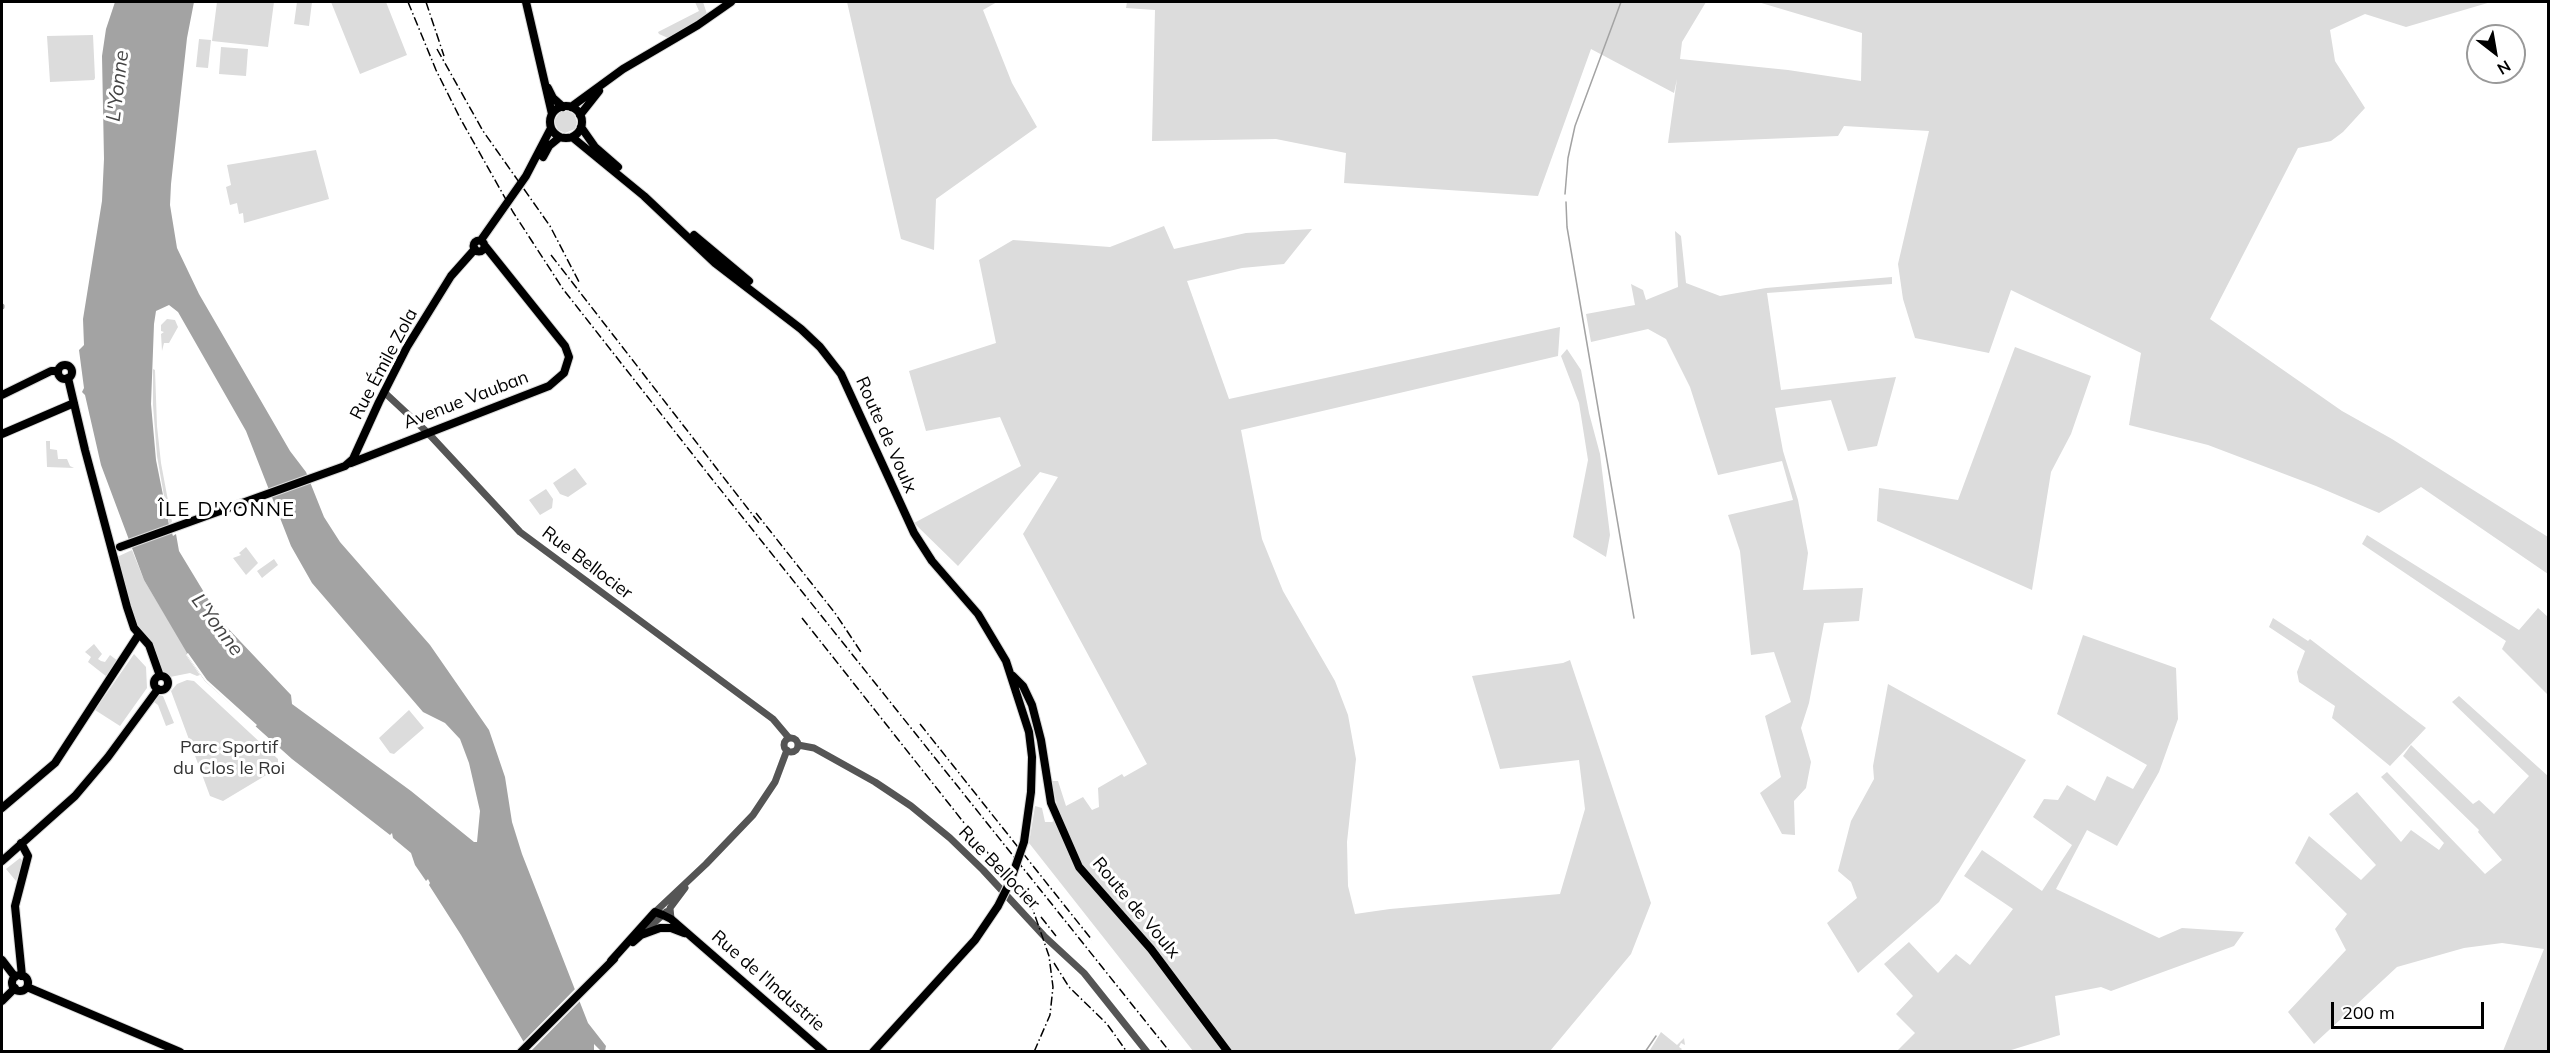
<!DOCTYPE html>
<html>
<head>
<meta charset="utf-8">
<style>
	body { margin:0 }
	#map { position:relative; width:2550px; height:1053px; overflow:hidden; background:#fff; font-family:Mulish,sans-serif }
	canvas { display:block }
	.frame { position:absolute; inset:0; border:3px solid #000; pointer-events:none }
	.north { position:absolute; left:2466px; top:24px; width:60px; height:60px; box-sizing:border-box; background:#fff; border:2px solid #999; border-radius:50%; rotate:149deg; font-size:16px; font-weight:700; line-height:24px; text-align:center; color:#000 }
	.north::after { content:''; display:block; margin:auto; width:21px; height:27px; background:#000; clip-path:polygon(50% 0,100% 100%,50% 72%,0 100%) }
	.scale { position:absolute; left:2331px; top:1002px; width:153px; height:27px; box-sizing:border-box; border:3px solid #000; border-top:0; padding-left:8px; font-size:18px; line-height:21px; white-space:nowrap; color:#000; -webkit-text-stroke:4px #fff; paint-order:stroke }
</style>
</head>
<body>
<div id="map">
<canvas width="2550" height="1053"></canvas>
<div class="frame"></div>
<div class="north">N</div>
<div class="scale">200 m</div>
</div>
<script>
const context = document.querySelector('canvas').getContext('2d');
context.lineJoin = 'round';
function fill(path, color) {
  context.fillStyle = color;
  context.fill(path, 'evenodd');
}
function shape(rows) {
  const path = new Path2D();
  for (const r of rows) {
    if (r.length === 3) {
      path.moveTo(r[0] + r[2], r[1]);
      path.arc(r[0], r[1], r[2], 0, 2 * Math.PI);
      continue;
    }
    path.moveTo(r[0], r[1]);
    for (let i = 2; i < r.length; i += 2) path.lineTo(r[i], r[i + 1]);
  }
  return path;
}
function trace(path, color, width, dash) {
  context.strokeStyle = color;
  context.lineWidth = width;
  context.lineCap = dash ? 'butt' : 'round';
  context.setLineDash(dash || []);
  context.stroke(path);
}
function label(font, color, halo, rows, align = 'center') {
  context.font = font + ' Mulish,sans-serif';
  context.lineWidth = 6;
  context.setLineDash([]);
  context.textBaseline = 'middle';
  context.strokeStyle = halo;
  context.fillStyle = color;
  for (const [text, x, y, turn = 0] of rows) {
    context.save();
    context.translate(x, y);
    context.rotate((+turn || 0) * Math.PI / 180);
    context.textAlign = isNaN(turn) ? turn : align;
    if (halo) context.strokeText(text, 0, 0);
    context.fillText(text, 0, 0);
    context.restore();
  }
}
fill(shape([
	[217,2,274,2,268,47,212,41],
	[297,2,312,2,309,26,294,24],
	[331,2,386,2,407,55,360,74],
	[695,2,703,2,707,14,668,38,659,34,658,32,699,11],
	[847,2,997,2,983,10,1012,83,1037,127,936,199,934,250,901,239],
	[1127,2,1706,2,1682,42,1680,59,1788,70,1861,81,1862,33,1758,2,2491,2,2406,27,2365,14,2330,30,2335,61,2365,108,2343,132,2331,141,2298,148,2210,319,2342,411,2392,439,2548,537,2548,574,2421,487,2379,513,2316,486,2208,445,2129,425,2141,353,2011,290,1989,353,1915,338,1903,299,1898,264,1929,131,1844,126,1838,136,1668,143,1677,79,1674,93,1591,49,1538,196,1344,183,1346,153,1276,139,1152,141,1155,10,1126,8],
	[93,35,95,78,94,80,50,82,47,36],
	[199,39,211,40,208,68,196,67],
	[221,47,248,49,246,76,219,74],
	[568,111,574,114,577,122,575,129,565,133,558,130,554,121,560,112],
	[316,150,329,199,244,223,243,213,239,214,237,203,230,205,226,187,231,185,227,165],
	[1164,226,1174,249,1246,233,1312,229,1284,264,1242,268,1187,281,1229,399,1560,327,1558,356,1241,430,1262,539,1283,591,1335,681,1348,715,1356,759,1347,842,1348,886,1355,914,1390,909,1560,894,1585,809,1579,760,1500,769,1472,676,1563,663,1570,660,1651,903,1631,954,1550,1051,1193,1051,1029,843,1035,806,1042,808,1045,822,1052,822,1060,817,1051,781,1058,781,1066,806,1083,797,1092,810,1099,807,1098,788,1122,774,1124,777,1147,764,1023,534,1058,477,1040,472,958,566,914,523,1021,466,1000,417,926,431,909,371,996,343,979,260,1013,240,1110,247],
	[1675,231,1681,236,1686,283,1720,296,1766,288,1892,277,1892,284,1767,293,1781,390,1896,377,1877,446,1848,451,1831,400,1775,408,1783,451,1798,500,1808,553,1803,590,1863,588,1859,621,1824,623,1809,703,1801,728,1811,762,1806,788,1794,801,1795,835,1782,834,1760,793,1781,777,1765,716,1791,702,1774,652,1751,655,1740,551,1728,515,1793,500,1782,461,1718,475,1690,387,1666,339,1648,329,1591,342,1586,314,1635,305,1631,284,1643,290,1646,300,1678,287],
	[167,319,175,320,178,327,169,343,164,343,162,351,161,334,164,332,161,331,161,325],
	[2015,347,2091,376,2071,434,2051,472,2032,590,1877,521,1879,488,1958,500],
	[1567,349,1581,370,1589,413,1600,454,1610,535,1606,557,1573,537,1588,460,1579,403,1561,356],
	[153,369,155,370,157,426,161,463,172,522,169,524,157,456,153,405],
	[46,441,50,441,50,449,57,450,58,459,67,459,70,466,74,468,47,467],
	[575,468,587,484,568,497,560,494,553,483],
	[546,489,553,499,552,508,540,515,529,500],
	[2367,535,2519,630,2538,608,2548,617,2548,695,2502,649,2506,641,2362,544],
	[246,547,258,563,246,575,233,558,241,555,239,553],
	[132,550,144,580,188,653,186,655,200,675,197,676,190,673,170,677,162,672,152,642,138,628,117,557],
	[274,559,278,565,262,578,257,571],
	[2273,618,2308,641,2310,639,2426,728,2390,766,2332,718,2335,706,2299,682,2297,672,2305,651,2269,627],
	[2083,635,2176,668,2178,719,2159,772,2117,846,2087,830,2056,889,2159,938,2182,928,2244,932,2234,946,2111,991,2101,987,2055,996,2060,1035,2008,1051,1897,1051,1915,1033,1896,1014,1913,996,1884,964,1909,942,1938,973,1956,954,1970,965,2013,909,1964,876,1982,850,2042,891,2072,845,2033,817,2044,799,2058,800,2067,785,2095,801,2107,776,2133,789,2147,765,2057,714],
	[94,644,102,654,98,659,101,661,105,662,110,655,118,661,107,677,88,662,91,657,85,652],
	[134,654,146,667,147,688,120,726,95,710],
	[187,680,194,681,278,759,278,768,223,801,210,796,171,691,177,684],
	[1888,684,2026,760,1939,902,1858,973,1827,923,1857,898,1851,882,1838,871,1851,821,1874,779,1873,766],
	[159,695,163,696,174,723,166,726,158,705,154,702],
	[2459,696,2548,776,2548,1051,2503,1051,2544,949,2502,943,2464,948,2397,967,2314,1044,2288,1012,2346,950,2335,929,2347,914,2295,863,2309,836,2361,880,2376,865,2329,814,2357,792,2401,842,2411,830,2439,850,2444,843,2381,777,2387,772,2485,874,2502,860,2478,832,2479,830,2403,756,2411,745,2473,804,2479,800,2494,814,2529,776,2452,702],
	[409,710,424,728,394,754,390,753,379,738],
	[20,858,23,861,16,881,6,869],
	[1661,1032,1677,1045,1684,1038,1685,1045,1681,1043,1679,1047,1682,1049,1680,1051,1650,1050]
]), '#dcdcdc');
fill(shape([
	[115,2,194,2,187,38,171,184,170,205,177,248,199,294,290,451,306,472,324,517,340,542,430,645,489,730,505,777,512,822,522,854,588,1023,606,1046,605,1051,601,1051,594,1044,594,1051,529,1051,461,935,429,885,430,883,428,879,426,881,415,865,411,853,393,838,392,833,390,835,292,759,205,681,186,654,187,653,144,580,101,465,85,395,82,392,84,388,79,350,84,345,83,319,102,201,104,159,102,56,106,29],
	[169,305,178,312,246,431,291,546,312,583,423,712,445,723,460,739,469,763,480,811,477,842,474,842,411,791,292,704,291,695,222,622,179,551,176,534,173,536,169,525,156,460,151,404,154,324,156,311]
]), '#a3a3a3');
fill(shape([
	[188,653,207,680,257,725,255,727,205,681,186,654],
	[577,987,582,999,530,1052,526,1052,521,1044]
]), '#fff');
trace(shape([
	[1565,194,1568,158,1575,126,1621,2],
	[1566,202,1567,227,1634,618],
	[1645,1052,1656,1036]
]), '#a3a3a3', 1.5);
trace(shape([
	[2,306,2,307]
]), '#a3a3a3', 5);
const major = shape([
	[526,2,552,114],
	[548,88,553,98,563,107],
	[566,122,16],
	[571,107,623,69,698,25,731,2],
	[580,115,599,91],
	[581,127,595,147,618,167],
	[572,137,644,196,715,263,801,329,820,347,841,374,914,533,932,561,978,614,1006,661,1029,732,1032,757,1031,792],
	[543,157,549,146,560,137],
	[694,235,749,281],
	[481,240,526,176,551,128],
	[479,246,5.5],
	[65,372,7],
	[68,378,85,450,127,607,134,628,149,645,160,676],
	[2,395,51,371,58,371],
	[2,434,74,403],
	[351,463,549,386,564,373,569,357,565,346,485,246],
	[120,547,345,466,353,459,379,402,407,347,451,276,475,249],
	[1013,676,1023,686,1032,705,1041,740,1051,803,1079,867,1151,949,1228,1052],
	[161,683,7],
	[2,808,55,763,139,634],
	[21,843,28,856,15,906,22,976],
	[2,861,75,796,108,757,158,689],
	[633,942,641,935,660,928,671,928,684,933],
	[2,960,15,977],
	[611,961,655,912,663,915,671,919,824,1052],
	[20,983,8],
	[27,987,180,1052],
	[2,1001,15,988],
	[521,1052,614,959],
	[873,1052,975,940,998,906]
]);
trace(major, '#dbdbdb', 10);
trace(shape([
	[384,392,428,433,520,532,773,719,789,738],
	[791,745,7],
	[798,745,814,748,875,782,911,806,950,838,983,870,1044,936,1084,973,1147,1052],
	[655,912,706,864,753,815,775,782,787,750],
	[671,919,670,908,685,888],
	[643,933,666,912]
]), '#555', 7);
trace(major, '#000', 8);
trace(shape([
	[408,2,436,70,460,118,513,212,563,289,712,479,1170,1052],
	[426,2,444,56],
	[437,49,483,131,550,226,579,282],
	[551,255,759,523],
	[756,513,835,613,861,652],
	[802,618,1033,910,1049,956,1053,987,1050,1015,1034,1052],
	[920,724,1092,940],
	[1041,917,1056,936],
	[1054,963,1069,987,1107,1024,1127,1052]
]), '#000', 1.5, [9, 3, 1.5, 3]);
const majorBridge = shape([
	[998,906,1010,882,1024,842,1031,792]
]);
trace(majorBridge, '#dbdbdb', 10, []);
trace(majorBridge, '#000', 8);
label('18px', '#000', '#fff', [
	["Rue Émile Zola",384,364,-62],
	["Avenue Vauban",466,400,-21],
	["Route de Voulx",886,435,66],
	["Rue Bellocier",587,563,37],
	["Rue Bellocier",999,868,46],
	["Route de Voulx",1136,908,50],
	["Rue de l'Industrie",768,981,41]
]);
label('18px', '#333', '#fff', [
	["Parc Sportif",229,748],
	["du Clos le Roi",229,769]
]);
label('italic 20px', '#444', '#fff', [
	["L'Yonne",118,86,-83],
	["L'Yonne",217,625,53]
]);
context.letterSpacing = '1.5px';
label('20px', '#000', '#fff', [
	["ÎLE D'YONNE",227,510]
]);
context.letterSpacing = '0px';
</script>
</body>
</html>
